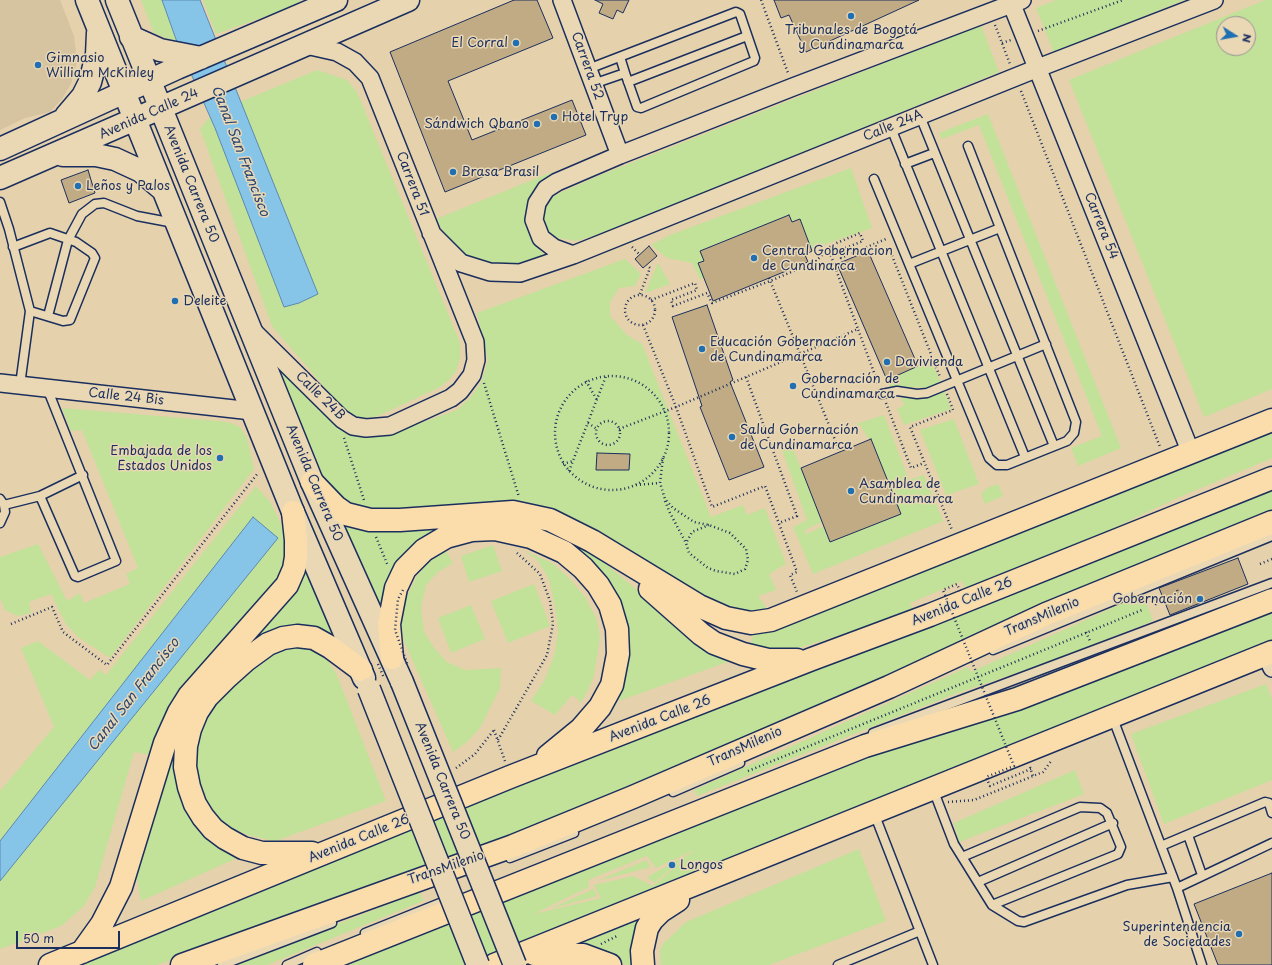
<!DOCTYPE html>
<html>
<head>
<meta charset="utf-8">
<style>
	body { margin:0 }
	#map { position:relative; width:1272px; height:965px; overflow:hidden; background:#e5d2ac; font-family:"Playpen Sans",sans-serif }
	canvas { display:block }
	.north { position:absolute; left:1216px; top:16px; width:40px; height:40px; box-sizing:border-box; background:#ead8b5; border:1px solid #979492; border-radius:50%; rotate:101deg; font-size:11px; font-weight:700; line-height:16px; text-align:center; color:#1b2f5e }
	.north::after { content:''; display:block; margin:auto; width:14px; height:18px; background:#1f6fb2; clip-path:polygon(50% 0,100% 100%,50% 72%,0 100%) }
	.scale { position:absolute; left:16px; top:931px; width:104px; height:18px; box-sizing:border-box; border:2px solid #1b2f5e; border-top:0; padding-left:5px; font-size:12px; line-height:14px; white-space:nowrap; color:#1b2f5e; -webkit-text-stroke:3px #ead8b5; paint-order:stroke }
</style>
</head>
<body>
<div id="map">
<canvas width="1272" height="965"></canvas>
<div class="north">N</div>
<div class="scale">50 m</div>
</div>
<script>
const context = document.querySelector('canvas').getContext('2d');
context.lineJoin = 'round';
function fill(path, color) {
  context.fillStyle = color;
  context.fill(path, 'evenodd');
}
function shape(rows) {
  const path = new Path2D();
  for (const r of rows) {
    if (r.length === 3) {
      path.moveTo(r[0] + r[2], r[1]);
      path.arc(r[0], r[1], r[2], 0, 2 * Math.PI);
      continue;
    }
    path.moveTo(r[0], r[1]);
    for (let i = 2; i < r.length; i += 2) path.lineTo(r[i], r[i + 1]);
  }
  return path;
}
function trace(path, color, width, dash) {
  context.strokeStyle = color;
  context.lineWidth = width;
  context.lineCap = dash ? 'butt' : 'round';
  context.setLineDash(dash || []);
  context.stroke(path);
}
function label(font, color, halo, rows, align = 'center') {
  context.font = font + ' "Playpen Sans",sans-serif';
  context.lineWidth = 3;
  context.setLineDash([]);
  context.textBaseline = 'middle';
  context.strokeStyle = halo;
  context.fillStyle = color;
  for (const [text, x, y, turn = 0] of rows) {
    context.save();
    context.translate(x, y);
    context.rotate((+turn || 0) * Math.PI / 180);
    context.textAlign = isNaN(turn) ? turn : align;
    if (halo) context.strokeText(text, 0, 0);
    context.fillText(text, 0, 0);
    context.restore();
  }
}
fill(shape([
	[0,0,60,0,74,36,77,62,71,84,62,99,50,112,25,118,0,130]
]), '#d6c39f');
fill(shape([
	[141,0,162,0,177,42,154,33],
	[203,0,301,0,294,6,216,34],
	[1056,0,1184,0,1054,53,1036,8],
	[1265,0,1272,0,1272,389,1204,417,1069,80],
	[1224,24,1248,24,1248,48,1224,48],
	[981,25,999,72,610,231,576,241,558,238,545,229,544,214,549,198,593,178],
	[317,70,347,80,357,92,460,343,460,358,456,371,449,380,440,387,376,417,358,418,346,412,272,326,200,129,209,118,240,102],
	[988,114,1121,448,1078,466,1071,448,1102,436,979,125,942,139,939,133],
	[851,168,872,228,811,249,800,220,792,222,789,215,700,251,704,261,698,263,704,278,700,279,692,263,667,258,651,245,670,235],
	[552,172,530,195,527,206,527,219,530,230,536,245,544,255,513,266,495,265,479,261,460,252,446,236,436,219],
	[625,259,641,274,635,286,619,288,610,302,610,316,627,335,642,344,711,517,743,505,747,515,765,508,786,564,769,574,776,590,758,596,767,609,741,614,724,611,551,510,397,510,370,508,353,503,338,495,324,480,278,366,341,430,365,437,376,437,390,434,457,410,470,398,481,383,488,361,477,313],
	[658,263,670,284,645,293],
	[931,360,941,383,930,388,914,387,891,389,887,380],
	[943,388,951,409,904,425,897,409,904,405,900,395],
	[62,408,219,421,231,423,240,427,247,438,254,469,110,658,78,637,66,624,51,594,29,602,31,613,18,616,5,610,0,598,0,557,38,544,67,601,80,593,84,603,130,584,126,574,138,568,82,430,71,431],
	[884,415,909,480,924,475,943,521,813,574,793,527,807,520,782,450,792,446,822,522,805,530,806,534,824,526,831,542,901,513,871,439,869,440,861,426,856,424],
	[954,419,979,484,946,495,920,430],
	[1272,430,1272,458,1270,459,1177,498,1091,539,966,590,962,581,910,603,914,613,802,647,771,652,749,648,755,630],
	[998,484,1003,496,985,504,981,494,987,488],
	[256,486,271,503,282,526,286,553,285,572,152,755,134,752,95,887,84,906,61,926,0,949,0,791,54,727,21,648,38,641,90,680,99,670,106,675],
	[1272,490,1272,513,529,833,157,965,64,965,800,675,905,637],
	[339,519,538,524,581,543,706,648,730,661,619,701,625,671,628,632,620,599,592,566,576,550,439,531,381,616],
	[493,545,502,571,469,582,461,556],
	[446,551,453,563,438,572,426,585,421,607,424,632,435,649,447,662,465,670,501,668,500,688,480,728,467,742,453,752,404,641,401,622,407,596,417,576,430,560],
	[525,551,552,563,569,578,585,597,596,618,600,637,594,676,587,692,581,702,572,695,555,715,531,701,545,679,555,653,558,631,555,606,549,579,538,561],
	[307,566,341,644,296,629,208,689,185,792,244,855,141,901,135,868,179,723,295,589],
	[534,584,550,626,508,643,491,601],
	[1143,594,1153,621,1051,661,955,694,697,796,694,790,968,667,971,672],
	[471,605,485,639,451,653,438,618],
	[1272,608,1272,643,1041,732,557,930,463,965,338,965,866,754,952,732,1110,674],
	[694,850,653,886,633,876,594,885,601,898,534,914,589,887,588,880,647,856,656,868],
	[308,647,325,657,336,673,386,801,275,841,251,836,228,827,209,811,196,786,192,756,199,729,212,703,265,656,284,649],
	[1266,684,1272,699,1272,780,1164,824,1131,734],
	[1075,770,1084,794,959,842,954,823],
	[859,849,886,921,769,965,661,965,660,951,663,944,686,922],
	[690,853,654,883,647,877],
	[646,860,651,867,597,881],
	[594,889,597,896,550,909,593,889],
	[420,892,423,901,267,965,233,965],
	[647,913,636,965,626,965,607,953,590,945,571,943]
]), '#c2e199');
const water = shape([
	[162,0,200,0,318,294,299,303,284,307,215,128,177,42,162,0],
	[253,517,278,538,0,881,0,841,253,517]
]);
fill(water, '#87c5e8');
trace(water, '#5c89b1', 1);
const building = shape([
	[514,0,537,0,553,38,448,81,472,140,572,100,586,135,445,192,390,52,514,0],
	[595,0,629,0,623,13,617,10,613,19,599,13,603,4,595,0],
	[774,0,919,0,806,52,789,15,781,18,774,0],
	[88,170,95,193,69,203,61,180,88,170],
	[789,215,792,222,800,219,812,251,805,255,808,262,713,301,698,263,704,261,700,251,789,215],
	[649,246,657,256,643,268,635,259,649,246],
	[868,251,918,366,887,380,837,264,868,251],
	[707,305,733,380,730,382,764,467,729,480,700,407,702,406,672,317,707,305],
	[871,439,901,514,830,542,801,468,871,439],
	[597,453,630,454,629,470,596,470,597,453],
	[1238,558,1248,584,1170,615,1159,588,1238,558],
	[1272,873,1272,965,1218,965,1194,904,1272,873]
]);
fill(building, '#c0ab85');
trace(building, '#1b2f5e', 1);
const service = shape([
	[620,57,625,73],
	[588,69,736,12,740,14,755,58,754,61,641,108,637,107,625,73,593,84],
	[628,82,747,36],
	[920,116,1054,446],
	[891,128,1025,457],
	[905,164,934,153],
	[874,179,989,458,997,465,1007,465,1067,441,1074,433,1076,422,968,146],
	[0,202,9,229,30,311,20,385],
	[13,247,50,233,76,242,92,253,95,258,70,320,63,321,30,311],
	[909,264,1000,228],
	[48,316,68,240,82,214,95,204,104,203,137,216,174,223],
	[882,394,897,391,917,394,927,393,1046,344],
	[40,496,75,576,78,577,116,561,47,388],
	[0,499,4,505,5,512,0,523],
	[4,505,40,496,83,475],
	[993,650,1272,536],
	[1112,716,1177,888,1202,965],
	[873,733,1272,583],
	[933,789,954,844,992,905,1018,921,1024,922,1127,885,1173,877],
	[673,792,740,763],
	[874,813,933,965],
	[1188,835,1202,875],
	[1161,846,1265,802,1269,803,1272,813],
	[962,857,1080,807,1100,808,1107,813,1121,847,1118,854,992,905],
	[510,858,574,833],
	[978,882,1113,823],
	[1177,888,1272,843],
	[365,933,445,901],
	[222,965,332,923],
	[287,965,317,952],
	[838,965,920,931]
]);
const minor = shape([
	[562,0,620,155],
	[1010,0,1191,453],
	[431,233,461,263,490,272,520,273,573,255,1038,68,1214,0],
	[573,255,554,248,541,238,534,220,537,203,546,189,557,182,620,155,793,87,1022,0],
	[253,331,342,419,353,426,366,428,390,426,451,398,460,391,472,375,476,360,475,342,370,78,355,62,337,52,306,45],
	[0,383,252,411],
	[1266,654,1272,668]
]);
const secondary = shape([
	[87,0,293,512,364,678],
	[117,0,312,482,402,682],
	[131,37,160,50,201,58],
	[66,116,83,96,90,82,97,55,98,33],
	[0,149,177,68,336,0],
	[63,155,96,155,115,159,141,171,161,188],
	[0,178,408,0]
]);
const primary = shape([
	[312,482,336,507,346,514,370,520,400,520,513,512,550,520,592,541,699,606,726,618,751,623,771,620,1272,420],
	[650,589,701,634,714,643,743,654,768,660,797,660],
	[392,658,389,624,396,588,405,569,424,550,446,537,472,530,495,529,531,537,564,552,583,568,598,585,610,605,617,629,618,654,612,685,600,707,581,729,548,756],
	[312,853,262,853,243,848,225,838,213,829,203,817,195,804,189,787,185,767,186,746,190,729,197,712,207,697,227,677,246,660,268,644,283,638,297,636,314,638,330,647,361,670],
	[82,952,102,924,121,887,165,743,179,712,189,696,287,585,294,569,296,557,296,540,293,512],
	[534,954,583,955,610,965],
	[50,965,510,777,812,659,930,615,1272,478],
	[182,965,513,846,633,797,889,687,1046,614,1272,522],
	[314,965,865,746,1017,699,1272,600],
	[494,965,1272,652],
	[643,965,642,951,647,928,652,920,661,911,678,900]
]);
trace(service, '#1b2f5e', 11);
trace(minor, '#1b2f5e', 20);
trace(secondary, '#1b2f5e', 25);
trace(primary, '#1b2f5e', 25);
trace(shape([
	[761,0,788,73],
	[995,25,1010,64],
	[1038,31,1123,0],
	[1002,43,1011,40],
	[1021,91,1160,447],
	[632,247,639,254],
	[828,248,858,329],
	[889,248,940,377],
	[769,278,840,452],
	[640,294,650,268,647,265],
	[640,310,15],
	[651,300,695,283,697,290,671,300,673,306,707,293,712,303,770,281,815,262,832,245,860,233,863,241,838,251,841,258,886,239,886,241],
	[643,325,676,407,712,507,765,486,797,572,790,575,797,592],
	[612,433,57],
	[746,377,797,516,779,523],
	[586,381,597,400],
	[484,383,519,497],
	[947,394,953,410,910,427,952,530],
	[886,403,911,468,924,463],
	[608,433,12],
	[588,423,597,429],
	[619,429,676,407,858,329,879,386],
	[344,438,364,500],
	[663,458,660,483,665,499,673,508,694,522,709,525,730,533,746,549,748,560,745,569,735,574,716,571,708,568,689,553,686,543,692,532,709,525],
	[563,464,573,461],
	[569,471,606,376],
	[636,485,660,483],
	[665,501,670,513,686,543],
	[376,537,388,566],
	[1260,564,1272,559],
	[1177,590,1178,592],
	[1153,596,1156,604,1171,598],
	[1180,600,1181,602],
	[11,624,52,607,63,632,107,665,258,473],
	[1086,632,1090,641],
	[494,730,505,761],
	[498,740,547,655,553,624,550,601,540,574,517,553],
	[1030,767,1033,776],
	[456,768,475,754,494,730],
	[748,771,1142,610],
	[948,802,974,800,1043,772,1052,760],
	[601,944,617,936]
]), '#1b2f5e', 2.5, [1, 3]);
trace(service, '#ead8b5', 8);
trace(minor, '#ead8b5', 17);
trace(secondary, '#ead8b5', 22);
trace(primary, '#faddab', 22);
const secondaryBridge = shape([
	[402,682,515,965],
	[369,689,478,965]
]);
trace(secondaryBridge, '#1b2f5e', 25, []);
trace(shape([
	[403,590,398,599,395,630,408,666],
	[960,591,957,584,943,590,1014,766,986,777,990,786,1031,769],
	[378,664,384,678]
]), '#1b2f5e', 2.5, [1, 3]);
trace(secondaryBridge, '#ead8b5', 22);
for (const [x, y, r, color] of [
	[851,16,4,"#1f6fb2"],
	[516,43,4,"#1f6fb2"],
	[38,65,4,"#1f6fb2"],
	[554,117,4,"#1f6fb2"],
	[537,124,4,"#1f6fb2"],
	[453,172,4,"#1f6fb2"],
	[78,186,4,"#1f6fb2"],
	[754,258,4,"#1f6fb2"],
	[175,301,4,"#1f6fb2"],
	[702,349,4,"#1f6fb2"],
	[887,362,4,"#1f6fb2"],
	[793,386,4,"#1f6fb2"],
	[732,437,4,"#1f6fb2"],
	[220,458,4,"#1f6fb2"],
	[851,491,4,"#1f6fb2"],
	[1200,599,4,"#1f6fb2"],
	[672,865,4,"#1f6fb2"],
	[1239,934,4,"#1f6fb2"]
]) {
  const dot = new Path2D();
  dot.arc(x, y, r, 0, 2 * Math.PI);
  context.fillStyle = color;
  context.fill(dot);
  trace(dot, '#ead8b5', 1.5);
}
label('13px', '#1b2f5e', '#ead8b5', [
	["Tribunales de Bogotá",851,30,"center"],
	["y Cundinamarca",851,45,"center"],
	["El Corral",508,43,"right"],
	["Gimnasio",46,58],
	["William McKinley",46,73],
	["Hotel Tryp",562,117],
	["Sándwich Qbano",529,124,"right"],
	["Brasa Brasil",461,172],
	["Leños y Palos",86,186],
	["Central Gobernacion",762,251],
	["de Cundinarca",762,266],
	["Deleite",183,301],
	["Educación Gobernación",710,342],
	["de Cundinamarca",710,357],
	["Davivienda",895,362],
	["Gobernación de",801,379],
	["Cundinamarca",801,394],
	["Salud Gobernación",740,430],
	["de Cundinamarca",740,445],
	["Embajada de los",212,451,"right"],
	["Estados Unidos",212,466,"right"],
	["Asamblea de",859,484],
	["Cundinamarca",859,499],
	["Gobernación",1192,599,"right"],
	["Longos",680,865],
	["Superintendencia",1231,927,"right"],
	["de Sociedades",1231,942,"right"]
], 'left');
label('13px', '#1b2f5e', '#ead8b5', [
	["Carrera 52",587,66,70],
	["Avenida Calle 24",149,114,-24],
	["Calle 24A",893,126,-22],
	["Avenida Carrera 50",191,184,68],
	["Carrera 51",412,184,69],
	["Carrera 54",1101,226,68],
	["Calle 24B",320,396,44],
	["Calle 24 Bis",126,397,6],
	["Avenida Carrera 50",314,483,67],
	["Avenida Calle 26",962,602,-22],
	["TransMilenio",1042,617,-23],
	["Avenida Calle 26",660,719,-21],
	["TransMilenio",745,747,-24],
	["Avenida Carrera 50",442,781,68],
	["Avenida Calle 26",359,839,-22],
	["TransMilenio",446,868,-19]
]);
label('italic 14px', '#2b4673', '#ead8b5', [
	["Canal San Francisco",240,151,69],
	["Canal San Francisco",134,695,-52]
]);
</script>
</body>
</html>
